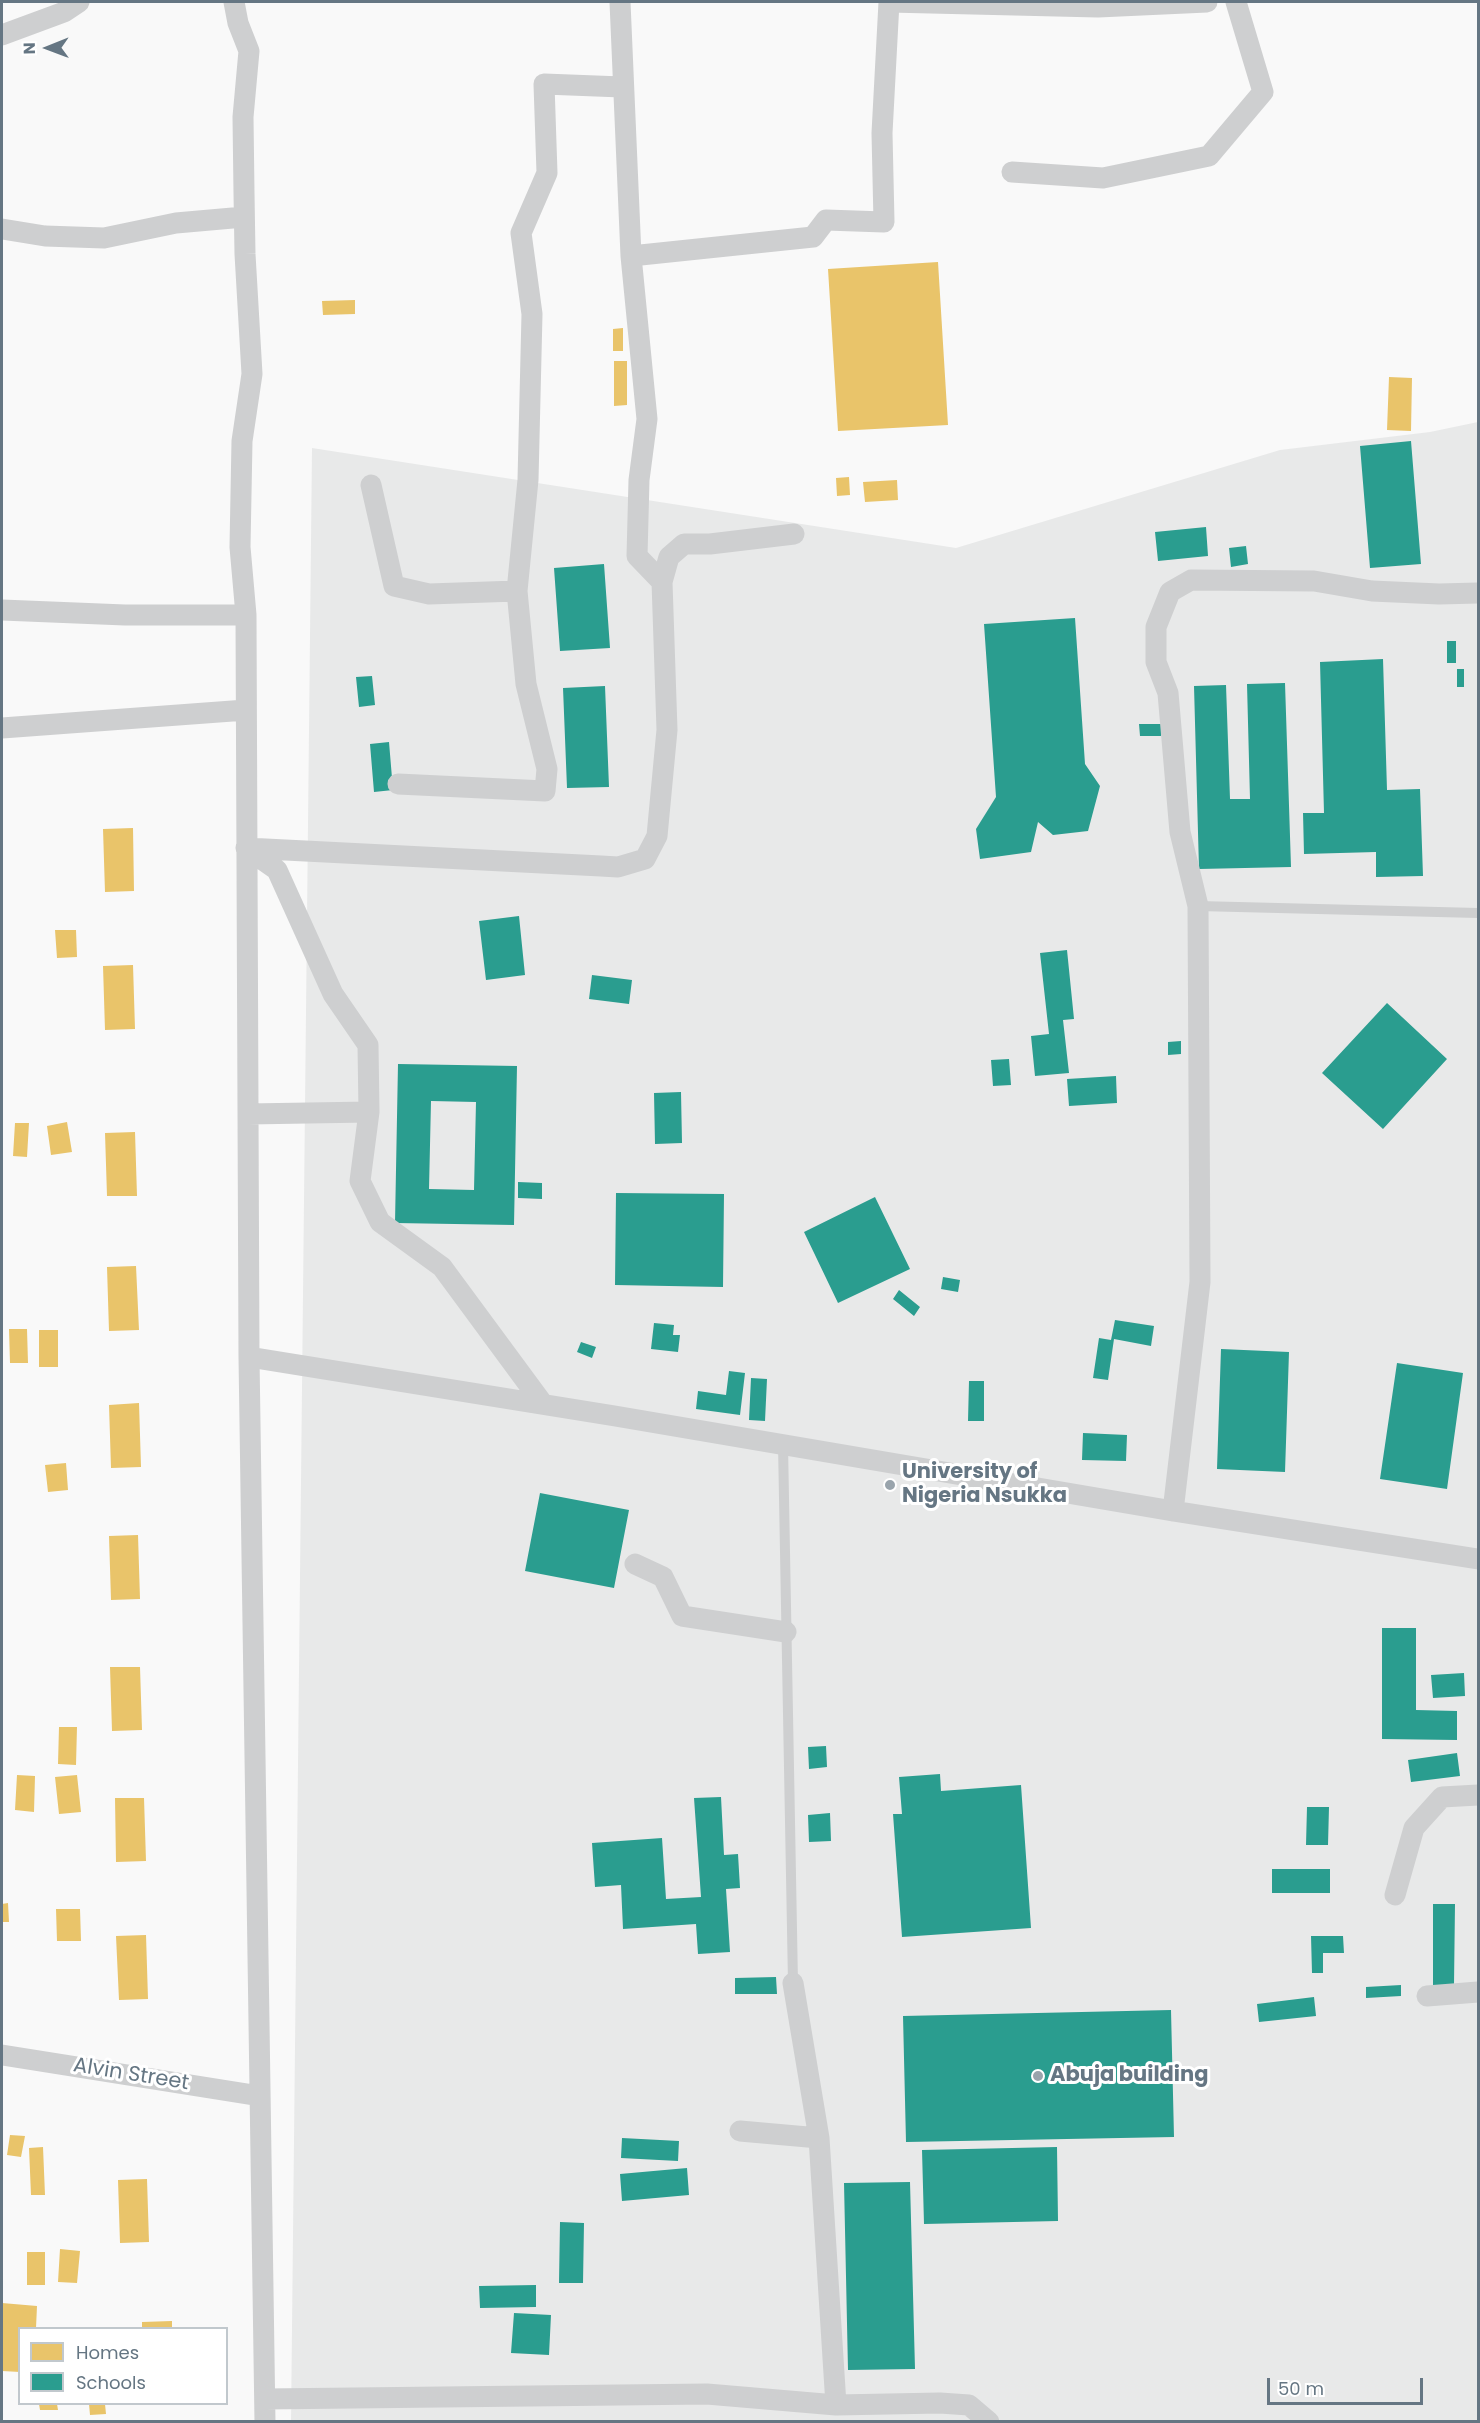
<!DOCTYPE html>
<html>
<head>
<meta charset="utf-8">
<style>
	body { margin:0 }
	#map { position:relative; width:1480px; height:2423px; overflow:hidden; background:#f9f9f9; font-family:Poppins,sans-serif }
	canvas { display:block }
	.frame { position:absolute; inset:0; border:3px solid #657683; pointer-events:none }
	.legend { position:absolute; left:18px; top:2327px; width:210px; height:78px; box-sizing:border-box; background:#fff; border:2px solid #c1c8cd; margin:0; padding:8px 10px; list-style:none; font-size:18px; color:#657683 }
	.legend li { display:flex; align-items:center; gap:12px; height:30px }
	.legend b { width:30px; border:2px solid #c1c8cd }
	.north { position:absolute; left:18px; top:18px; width:60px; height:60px; -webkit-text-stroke:4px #fff; paint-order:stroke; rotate:269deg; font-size:16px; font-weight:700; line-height:24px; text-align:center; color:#657683 }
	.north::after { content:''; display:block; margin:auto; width:21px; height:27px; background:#657683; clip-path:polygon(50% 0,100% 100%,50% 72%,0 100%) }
	.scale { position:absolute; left:1267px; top:2378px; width:156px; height:27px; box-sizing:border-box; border:3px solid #657683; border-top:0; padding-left:8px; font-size:18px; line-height:21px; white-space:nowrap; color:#657683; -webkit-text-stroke:4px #fff; paint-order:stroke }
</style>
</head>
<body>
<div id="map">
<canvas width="1480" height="2423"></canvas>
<div class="frame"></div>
<ul class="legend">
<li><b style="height:16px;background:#e9c46a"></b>Homes</li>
<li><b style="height:16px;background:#2a9d8f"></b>Schools</li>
</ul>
<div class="north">N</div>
<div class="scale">50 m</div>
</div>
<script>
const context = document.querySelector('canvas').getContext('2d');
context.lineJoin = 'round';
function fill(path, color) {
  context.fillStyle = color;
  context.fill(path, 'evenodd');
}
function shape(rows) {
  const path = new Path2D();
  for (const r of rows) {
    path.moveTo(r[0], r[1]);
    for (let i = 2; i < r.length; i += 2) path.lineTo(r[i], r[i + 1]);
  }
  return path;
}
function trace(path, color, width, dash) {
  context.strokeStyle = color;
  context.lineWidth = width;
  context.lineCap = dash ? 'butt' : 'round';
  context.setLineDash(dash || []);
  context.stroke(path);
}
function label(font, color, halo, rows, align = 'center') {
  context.font = font + ' Poppins,sans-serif';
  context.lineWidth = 6;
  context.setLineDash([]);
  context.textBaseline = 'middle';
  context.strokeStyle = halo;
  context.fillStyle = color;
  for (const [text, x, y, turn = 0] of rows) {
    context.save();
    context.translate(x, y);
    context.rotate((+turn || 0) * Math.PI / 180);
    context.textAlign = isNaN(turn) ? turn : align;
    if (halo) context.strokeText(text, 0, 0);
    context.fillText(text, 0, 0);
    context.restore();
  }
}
fill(shape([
	[1478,422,1478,2421,291,2422,312,448,956,548,1280,450,1430,432]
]), '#e8e9e9');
fill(shape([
	[938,262,948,425,838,431,828,269],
	[355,300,355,314,323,315,322,301],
	[623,328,623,351,613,351,613,329],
	[614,361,627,361,627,405,614,406],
	[1389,377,1412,378,1411,431,1387,430],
	[849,477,850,495,837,496,836,478],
	[897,480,898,500,865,502,863,482],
	[133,828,134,891,105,892,103,829],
	[55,930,76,930,77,957,57,958],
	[133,965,135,1029,105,1030,103,966],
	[67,1122,72,1152,51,1155,47,1126],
	[15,1123,29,1123,27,1157,13,1156],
	[135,1132,137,1196,107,1196,105,1133],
	[136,1266,139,1330,109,1331,107,1267],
	[9,1329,27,1329,28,1363,10,1363],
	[39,1330,58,1330,58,1367,39,1367],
	[139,1403,141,1467,111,1468,109,1405],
	[66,1463,68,1490,48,1492,45,1465],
	[138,1535,140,1599,111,1600,109,1536],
	[110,1667,140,1667,142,1730,112,1731],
	[59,1727,77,1727,76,1765,58,1764],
	[17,1775,35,1776,34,1812,15,1810],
	[77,1775,81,1812,59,1814,55,1777],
	[115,1798,144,1798,146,1861,116,1862],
	[8,1903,9,1922,2,1922,2,1904],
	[56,1909,80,1909,81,1941,57,1941],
	[146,1935,148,1999,119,2000,116,1936],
	[10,2135,25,2136,21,2157,7,2155],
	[43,2147,45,2195,31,2195,29,2148],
	[147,2179,149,2242,120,2243,118,2180],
	[60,2249,80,2251,77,2283,58,2282],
	[27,2252,45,2252,45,2285,27,2285],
	[2,2303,37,2306,36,2328,20,2328,20,2372,2,2371],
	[172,2321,172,2328,142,2328,142,2322],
	[39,2404,57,2404,58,2410,40,2410],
	[89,2404,105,2404,106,2414,90,2415]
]), '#e9c46a');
fill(shape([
	[1411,441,1421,564,1370,568,1360,446],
	[1206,527,1208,556,1158,561,1155,532],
	[1246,546,1248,564,1231,567,1229,548],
	[604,564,610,648,560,651,554,568],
	[1075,618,1085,764,1100,786,1088,831,1053,835,1038,822,1031,852,980,859,976,829,996,797,984,624],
	[1447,641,1456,641,1456,663,1447,663],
	[1383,659,1387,790,1420,789,1423,876,1376,877,1376,852,1304,854,1303,813,1324,813,1320,662],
	[1457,669,1464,669,1464,687,1457,687],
	[372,676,375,705,359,707,356,677],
	[1285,683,1291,867,1199,869,1194,686,1226,685,1230,799,1250,799,1247,684],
	[605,686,609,787,567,788,563,688],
	[1139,724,1161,724,1161,736,1140,736],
	[389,742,393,790,374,792,370,744],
	[519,916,525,975,486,980,479,921],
	[1067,950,1074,1019,1063,1020,1069,1073,1035,1076,1031,1036,1049,1034,1040,953],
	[592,975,632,980,629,1004,589,999],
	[1387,1003,1447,1059,1383,1129,1322,1073],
	[1181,1041,1181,1054,1168,1055,1168,1042],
	[1009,1059,1011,1085,993,1086,991,1060],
	[398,1064,517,1066,514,1225,395,1223],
	[431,1101,476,1102,474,1190,429,1189],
	[1116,1076,1117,1103,1069,1106,1067,1079],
	[681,1092,682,1143,655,1144,654,1093],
	[518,1182,542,1183,542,1199,518,1198],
	[616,1193,724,1194,723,1287,615,1285],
	[875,1197,910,1269,838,1303,804,1232],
	[943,1277,960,1280,958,1292,941,1289],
	[899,1290,920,1307,914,1316,893,1299],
	[1115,1320,1154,1326,1151,1346,1114,1339,1108,1380,1093,1378,1099,1338,1111,1340],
	[654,1323,674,1325,673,1335,680,1335,678,1352,651,1349],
	[581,1342,596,1347,592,1358,577,1352],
	[1221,1349,1289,1352,1285,1472,1217,1469],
	[1397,1363,1463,1373,1447,1489,1380,1479],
	[729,1371,745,1373,740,1415,696,1409,698,1391,726,1395],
	[751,1378,767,1379,765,1421,749,1420],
	[969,1381,984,1381,984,1421,968,1421],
	[1083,1433,1127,1435,1126,1461,1082,1460],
	[540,1493,629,1510,614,1588,525,1571],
	[1382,1628,1416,1628,1416,1710,1457,1711,1457,1740,1382,1739],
	[1464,1673,1465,1696,1433,1698,1431,1675],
	[826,1746,827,1767,809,1769,808,1747],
	[1457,1753,1460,1776,1411,1782,1408,1760],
	[940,1774,941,1791,1021,1785,1031,1928,902,1937,893,1814,902,1814,899,1777],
	[721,1797,724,1855,738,1854,740,1888,726,1889,730,1952,698,1954,696,1924,623,1929,621,1885,595,1887,592,1843,662,1838,666,1899,701,1897,694,1798],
	[1307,1807,1329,1807,1328,1845,1306,1845],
	[830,1813,831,1841,809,1842,808,1815],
	[1272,1869,1330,1869,1330,1893,1272,1893],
	[1433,1904,1455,1904,1454,1985,1433,1985],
	[1311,1936,1343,1936,1344,1953,1323,1953,1323,1973,1312,1973],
	[776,1977,777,1994,735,1994,735,1978],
	[1401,1985,1401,1996,1366,1998,1366,1987],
	[1314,1997,1316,2016,1259,2022,1257,2004],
	[1171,2010,1174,2137,906,2142,903,2016],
	[622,2138,679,2141,678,2161,621,2158],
	[1057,2147,1058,2221,924,2224,922,2150],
	[687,2168,689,2195,622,2201,620,2174],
	[910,2182,915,2369,848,2370,844,2183],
	[560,2222,584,2223,583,2283,559,2283],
	[536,2285,536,2307,480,2308,479,2286],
	[514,2313,551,2315,549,2355,511,2353]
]), '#2a9d8f');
trace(shape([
	[1198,906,1478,913],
	[783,1444,793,1983]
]), '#cecfd0', 10);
trace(shape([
	[234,2,238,23,249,51,243,117,244,193,245,254,252,374,242,441,240,547,246,615,249,1357,265,2422],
	[620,2,631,256,647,419,639,480,637,556,662,582],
	[1098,2,1098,7,1207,2],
	[2,35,64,12,79,2],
	[1012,172,1103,178,1209,156,1263,92,1236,2],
	[2,229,45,236,104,238,176,223,244,217],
	[631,256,813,237,826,220,884,222,882,133,889,2,1098,7],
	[371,485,394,586,429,594,517,591],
	[2,610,125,615,246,615],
	[2,728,246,710],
	[398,784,545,791,547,769,526,684,517,591,528,480,532,314,521,233,547,173,544,84,622,87],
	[246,848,601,866,618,867,645,859,657,836,667,730,662,582,669,557,684,544,710,544,794,534],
	[247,849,277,870,333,994,368,1045,369,1112],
	[248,1114,369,1112,360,1181,380,1222,442,1267,543,1404],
	[249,1357,615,1416,1173,1511,1478,1559],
	[1173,1511,1200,1282,1198,906,1180,832,1168,693,1156,662,1156,627,1170,592,1191,580,1314,581,1372,591,1439,594,1478,593],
	[635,1564,663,1577,682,1616,786,1632],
	[1395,1895,1414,1828,1442,1797,1478,1795],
	[1427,1996,1478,1992],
	[2,2055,260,2096],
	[740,2131,819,2138,793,1983],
	[819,2138,836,2405],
	[265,2399,707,2394,836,2405,940,2403,969,2405,989,2422]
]), '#cecfd0', 21);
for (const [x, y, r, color] of [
	[890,1485,6,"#99a4ac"],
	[1038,2076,6,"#99a4ac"]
]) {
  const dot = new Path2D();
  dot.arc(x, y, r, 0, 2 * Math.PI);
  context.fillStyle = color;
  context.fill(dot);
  trace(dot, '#fff', 2);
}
label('bold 21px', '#657683', '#fff', [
	["University of",902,1473],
	["Nigeria Nsukka",902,1497],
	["Abuja building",1050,2076]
], 'left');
label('21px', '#657683', '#fff', [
	["Alvin Street",131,2075,9]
]);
</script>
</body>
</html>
